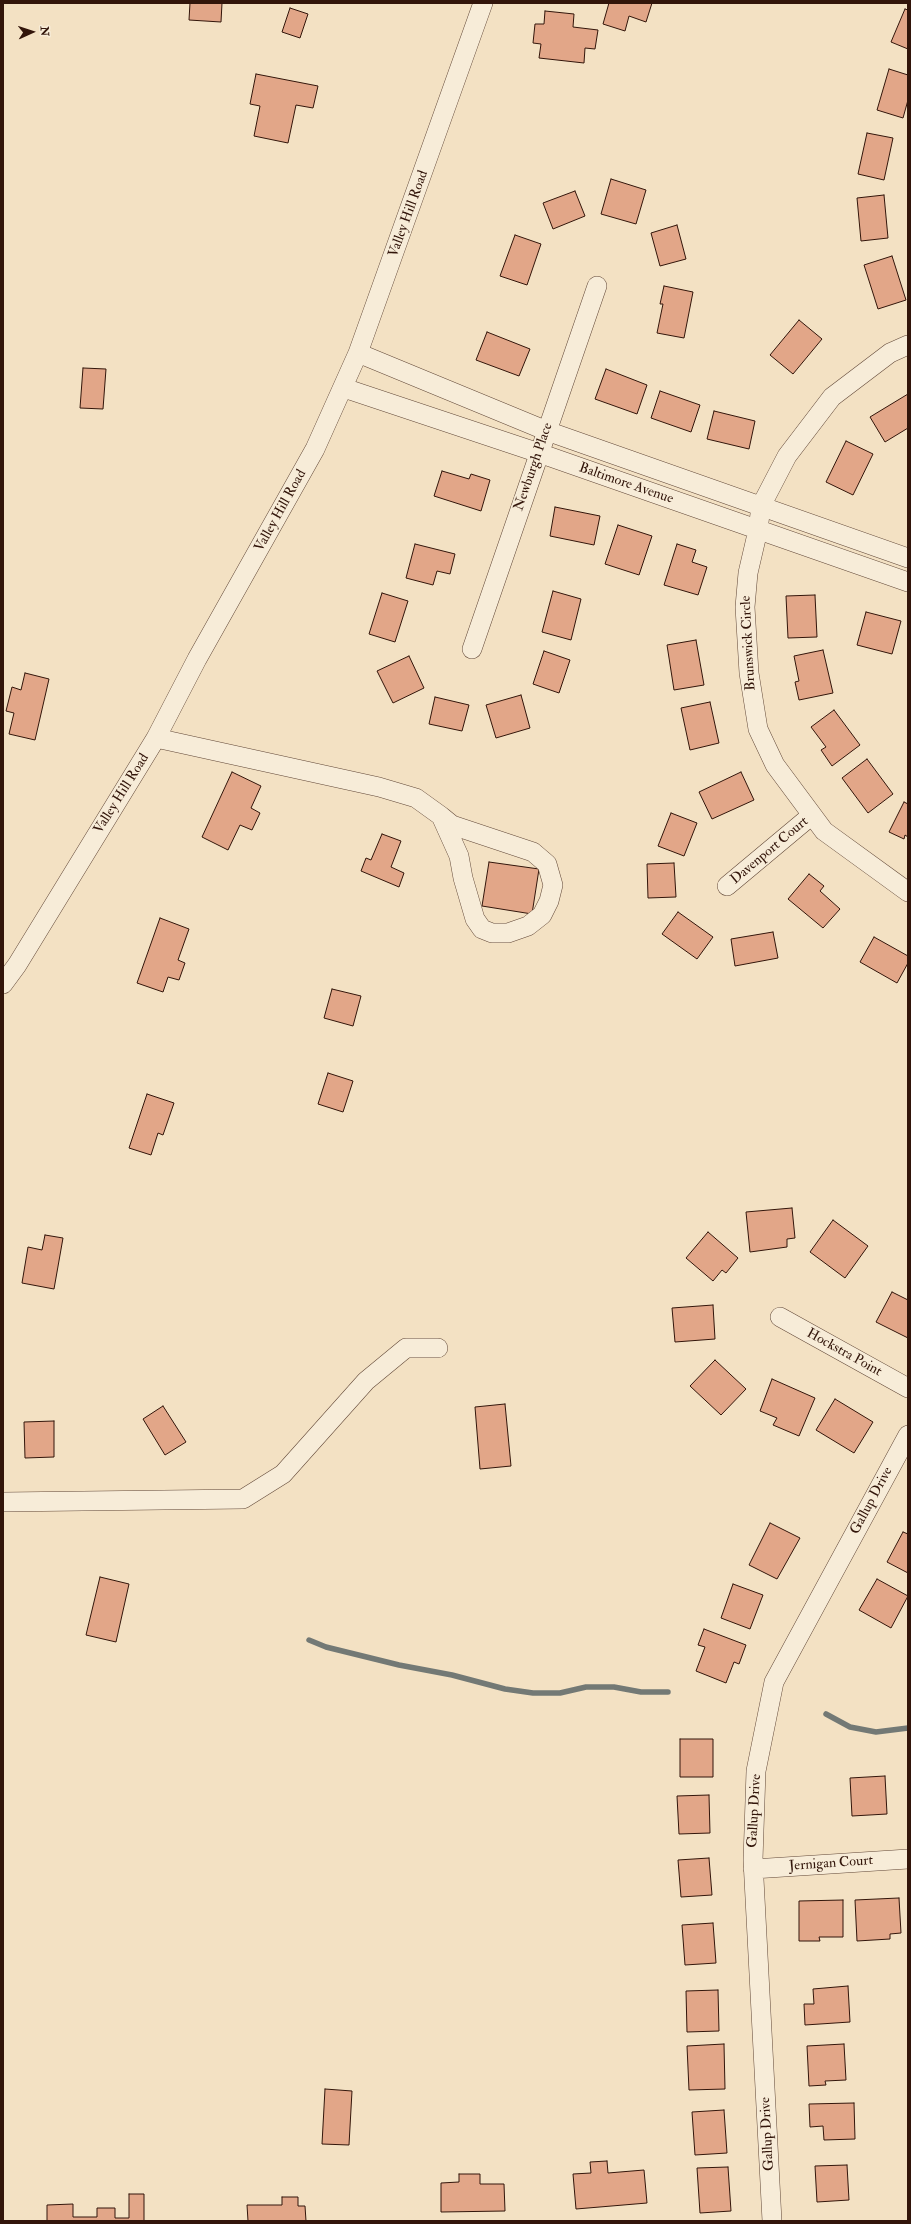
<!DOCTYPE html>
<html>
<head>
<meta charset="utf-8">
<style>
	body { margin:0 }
	#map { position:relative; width:911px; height:2224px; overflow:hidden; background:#f3e1c3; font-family:"IM FELL Double Pica",serif }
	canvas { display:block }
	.frame { position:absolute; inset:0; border:4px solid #32150a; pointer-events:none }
	.north { position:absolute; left:12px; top:12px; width:40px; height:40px; -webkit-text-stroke:3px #f7ecd8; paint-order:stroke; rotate:87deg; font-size:11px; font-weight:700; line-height:16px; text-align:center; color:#32150a }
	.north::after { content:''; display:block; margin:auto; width:14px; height:18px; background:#32150a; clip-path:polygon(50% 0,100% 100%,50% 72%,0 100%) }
</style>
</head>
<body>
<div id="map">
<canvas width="911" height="2224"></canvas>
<div class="frame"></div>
<div class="north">N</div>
</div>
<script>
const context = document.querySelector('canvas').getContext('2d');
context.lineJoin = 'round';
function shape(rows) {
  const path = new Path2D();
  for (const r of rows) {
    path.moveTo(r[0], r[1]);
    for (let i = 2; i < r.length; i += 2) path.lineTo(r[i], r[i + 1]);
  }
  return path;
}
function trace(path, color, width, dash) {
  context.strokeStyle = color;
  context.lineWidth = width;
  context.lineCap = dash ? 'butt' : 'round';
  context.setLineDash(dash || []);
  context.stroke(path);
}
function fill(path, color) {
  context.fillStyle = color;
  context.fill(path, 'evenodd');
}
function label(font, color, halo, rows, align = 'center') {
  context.font = font + ' "IM FELL Double Pica",serif';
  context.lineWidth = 3;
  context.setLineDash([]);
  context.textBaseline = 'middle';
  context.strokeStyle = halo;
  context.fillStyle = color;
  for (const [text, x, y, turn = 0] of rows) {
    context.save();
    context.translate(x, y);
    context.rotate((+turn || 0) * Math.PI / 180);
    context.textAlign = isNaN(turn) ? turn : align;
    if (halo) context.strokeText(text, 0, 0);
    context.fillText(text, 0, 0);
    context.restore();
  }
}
trace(shape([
	[309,1640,326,1647,399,1665,452,1675,505,1689,533,1693,560,1693,586,1687,614,1687,641,1692,668,1692],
	[826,1714,850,1727,876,1732,908,1728]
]), '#737975', 5.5);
const building = shape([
	[190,3,222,3,221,22,189,20,190,3],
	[609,3,652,3,646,22,629,16,625,31,603,24,609,3],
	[290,8,308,14,300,38,282,32,290,8],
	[905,9,908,10,908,49,891,42,905,9],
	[545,11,574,14,573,27,598,30,595,49,585,48,584,63,539,58,541,44,533,43,535,24,544,24,545,11],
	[889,69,908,75,908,100,903,118,877,110,889,69],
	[256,74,318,86,313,108,296,105,288,143,254,136,260,106,250,104,256,74],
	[867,133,893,138,884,180,858,174,867,133],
	[611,179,646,190,636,224,601,214,611,179],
	[575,191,585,216,553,229,543,203,575,191],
	[884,195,888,238,861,241,857,198,884,195],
	[677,225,686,259,660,266,651,233,677,225],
	[515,235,541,244,527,285,500,276,515,235],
	[892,256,906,300,878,309,864,265,892,256],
	[664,286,693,292,684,338,657,333,663,304,660,304,664,286],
	[799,320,822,339,793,374,770,355,799,320],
	[487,332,530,349,519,376,476,360,487,332],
	[83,368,106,369,103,409,80,408,83,368],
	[606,369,647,385,637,414,595,399,606,369],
	[660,391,700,405,691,432,651,418,660,391],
	[908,394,908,428,885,442,870,417,908,394],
	[714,411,755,421,749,449,707,439,714,411],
	[846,441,873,454,853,495,826,482,846,441],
	[442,471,469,479,471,474,490,480,481,511,434,496,442,471],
	[555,507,600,516,594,545,550,536,555,507],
	[618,525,652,536,639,575,605,564,618,525],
	[415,544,455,554,450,574,437,571,433,585,406,578,415,544],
	[677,544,696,550,692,562,707,567,698,595,664,585,677,544],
	[553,591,581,599,571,640,542,632,553,591],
	[382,593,408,601,395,642,369,634,382,593],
	[815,595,817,637,788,638,786,596,815,595],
	[866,612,901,621,892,654,857,645,866,612],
	[696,640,704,685,674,690,667,645,696,640],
	[823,650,833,693,799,700,795,682,799,681,794,656,823,650],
	[544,651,570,660,559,693,533,684,544,651],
	[409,656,424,688,393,703,377,671,409,656],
	[25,673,49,679,35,740,9,734,14,713,6,711,12,687,21,690,25,673],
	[521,695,530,728,496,738,486,705,521,695],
	[435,697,469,705,462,731,429,724,435,697],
	[710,702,719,743,690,750,681,708,710,702],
	[834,710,860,745,832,766,821,750,826,747,811,727,834,710],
	[867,759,893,794,868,813,842,778,867,759],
	[232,772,261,786,251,808,260,813,252,830,240,825,228,850,202,837,232,772],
	[741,772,754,800,712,819,699,792,741,772],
	[904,802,908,804,908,837,905,835,904,839,889,832,904,802],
	[671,813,697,823,684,856,658,846,671,813],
	[382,834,401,841,391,867,404,873,399,887,361,871,366,858,371,860,382,834],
	[489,862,539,869,532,914,482,906,489,862],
	[674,863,676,897,648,898,647,864,674,863],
	[809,874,824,886,820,891,840,909,823,928,788,899,809,874],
	[678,912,713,937,697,959,662,934,678,912],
	[160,918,189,929,178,960,185,963,179,980,168,977,163,992,137,983,160,918],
	[773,932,778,958,735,966,731,939,773,932],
	[874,937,908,956,908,963,897,983,860,962,874,937],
	[332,989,361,996,353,1026,324,1018,332,989],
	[328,1073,353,1081,343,1112,318,1104,328,1073],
	[147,1094,174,1103,163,1135,158,1133,151,1155,129,1148,147,1094],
	[792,1208,795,1238,787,1239,787,1247,750,1252,746,1212,792,1208],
	[833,1220,868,1246,845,1278,810,1252,833,1220],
	[708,1232,738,1258,726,1273,722,1270,713,1281,686,1258,708,1232],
	[45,1235,63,1238,54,1289,22,1283,28,1247,42,1250,45,1235],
	[892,1292,908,1300,908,1338,876,1322,892,1292],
	[713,1305,715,1339,675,1342,672,1308,713,1305],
	[715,1360,746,1389,721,1415,690,1386,715,1360],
	[772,1379,815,1398,799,1436,773,1425,777,1418,760,1411,772,1379],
	[835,1399,873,1422,854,1453,816,1430,835,1399],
	[505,1404,511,1466,480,1469,475,1407,505,1404],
	[163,1406,186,1442,165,1455,143,1419,163,1406],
	[54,1421,54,1457,25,1458,24,1422,54,1421],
	[770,1523,800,1538,777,1579,749,1565,770,1523],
	[903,1532,908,1534,908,1573,887,1562,903,1532],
	[100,1577,129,1584,116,1642,86,1635,100,1577],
	[877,1579,908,1596,891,1628,859,1610,877,1579],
	[733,1584,763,1595,750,1629,721,1618,733,1584],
	[704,1629,746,1645,739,1664,734,1662,726,1683,696,1671,705,1647,698,1645,704,1629],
	[680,1739,713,1739,713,1777,680,1777,680,1739],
	[885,1776,887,1814,852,1816,850,1778,885,1776],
	[709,1795,710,1833,679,1834,677,1796,709,1795],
	[709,1858,712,1895,681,1897,678,1860,709,1858],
	[899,1898,901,1933,890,1934,890,1939,857,1941,855,1900,899,1898],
	[843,1900,843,1937,819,1937,820,1941,799,1941,799,1901,843,1900],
	[713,1923,716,1963,685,1965,682,1925,713,1923],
	[848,1986,850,2022,805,2025,804,2004,814,2004,813,1989,848,1986],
	[718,1990,719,2031,687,2032,686,1991,718,1990],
	[724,2044,725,2089,689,2090,687,2046,724,2044],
	[844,2044,846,2080,825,2081,826,2085,809,2086,807,2046,844,2044],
	[325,2089,352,2091,349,2145,322,2144,325,2089],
	[854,2103,855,2139,824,2140,823,2126,810,2127,809,2104,854,2103],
	[724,2110,727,2153,695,2155,692,2112,724,2110],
	[607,2161,608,2173,644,2170,647,2203,576,2209,573,2174,591,2173,590,2162,607,2161],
	[847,2165,849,2200,817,2202,815,2166,847,2165],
	[728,2167,731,2211,700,2213,697,2168,728,2167],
	[459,2174,480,2174,480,2184,504,2184,505,2211,441,2212,441,2183,459,2182,459,2174],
	[129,2194,144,2194,144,2221,47,2221,47,2205,73,2204,73,2217,97,2217,97,2208,115,2208,115,2218,129,2218,129,2194],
	[282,2197,298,2197,298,2206,305,2206,306,2221,248,2221,247,2205,282,2205,282,2197]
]);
fill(building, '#e2a688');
trace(building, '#32150a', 1);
const minor = shape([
	[908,345,890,353,832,397,787,456,761,506,758,530,748,573,745,607,749,673,758,729,775,765,824,831,908,892],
	[358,353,547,431,908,558],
	[344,388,539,453,908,582],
	[472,649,597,286],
	[156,738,379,787,416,798,441,816,452,825,533,852,547,864,553,885,549,901,542,915,528,926,508,933,492,933,482,929,475,919,463,878,459,856,441,816],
	[727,886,812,815],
	[3,984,17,965,156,738,197,659,315,449,358,353,483,3],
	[780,1317,908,1388],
	[3,1502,243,1499,283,1474,366,1381,406,1348,438,1348],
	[753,1869,908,1859],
	[772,2221,753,1860,756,1771,774,1682,908,1435]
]);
trace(minor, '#624838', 20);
trace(minor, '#f7ecd8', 19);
label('14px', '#32150a', '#f7ecd8', [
	["Valley Hill Road",409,214,-70],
	["Newburgh Place",534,467,-71],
	["Baltimore Avenue",626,484,19],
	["Valley Hill Road",281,511,-61],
	["Brunswick Circle",749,643,-93],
	["Valley Hill Road",122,794,-58],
	["Davenport Court",770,851,-40],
	["Hockstra Point",844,1353,29],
	["Gallup Drive",872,1501,-62],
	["Gallup Drive",755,1811,-87],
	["Jernigan Court",831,1864,-4],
	["Gallup Drive",768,2134,-93]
]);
</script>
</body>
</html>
